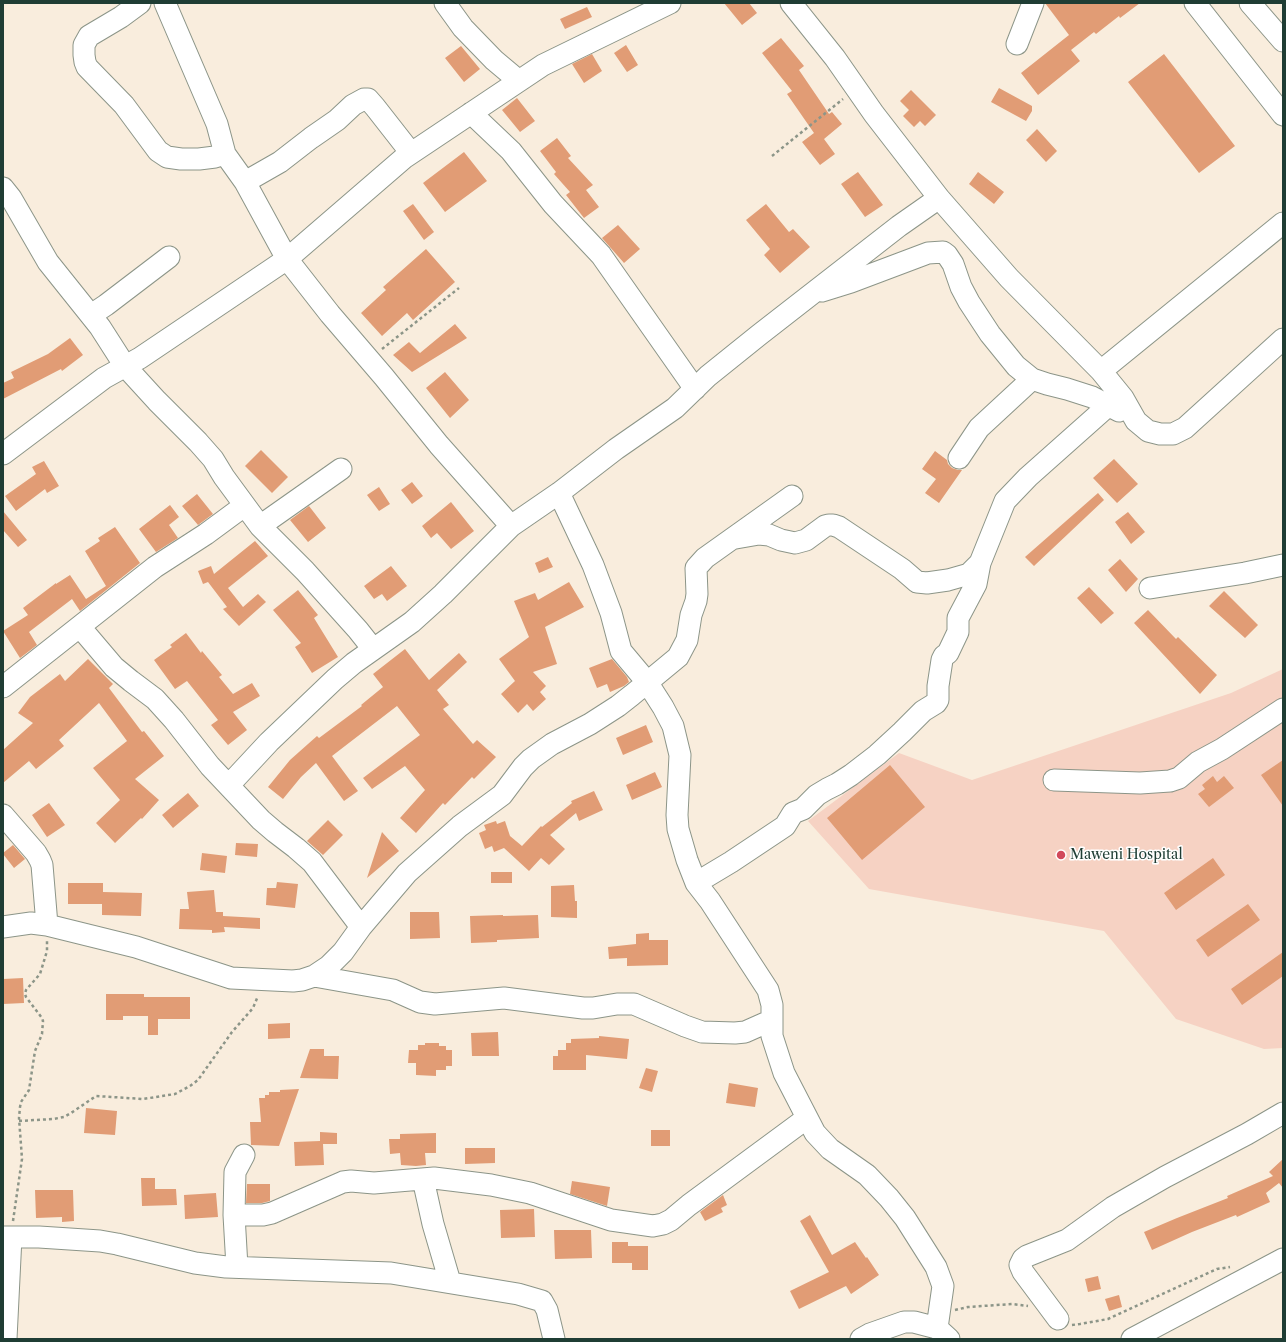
<!DOCTYPE html>
<html>
<head>
<meta charset="utf-8">
<style>
	body { margin:0 }
	#map { position:relative; width:1286px; height:1342px; overflow:hidden; background:#f9eddd; font-family:"Libre Caslon Text",serif }
	canvas { display:block }
	.frame { position:absolute; inset:0; border:4px solid #1f3d34; pointer-events:none }
</style>
</head>
<body>
<div id="map">
<canvas width="1286" height="1342"></canvas>
<div class="frame"></div>
</div>
<script>
const context = document.querySelector('canvas').getContext('2d');
context.lineJoin = 'round';
function fill(path, color) {
  context.fillStyle = color;
  context.fill(path, 'evenodd');
}
function shape(rows) {
  const path = new Path2D();
  for (const r of rows) {
    path.moveTo(r[0], r[1]);
    for (let i = 2; i < r.length; i += 2) path.lineTo(r[i], r[i + 1]);
  }
  return path;
}
function trace(path, color, width, dash) {
  context.strokeStyle = color;
  context.lineWidth = width;
  context.lineCap = dash ? 'butt' : 'round';
  context.setLineDash(dash || []);
  context.stroke(path);
}
function label(font, color, halo, rows, align = 'center') {
  context.font = font + ' "Libre Caslon Text",serif';
  context.lineWidth = 3;
  context.setLineDash([]);
  context.textBaseline = 'middle';
  context.strokeStyle = halo;
  context.fillStyle = color;
  for (const [text, x, y, turn = 0] of rows) {
    context.save();
    context.translate(x, y);
    context.rotate((+turn || 0) * Math.PI / 180);
    context.textAlign = isNaN(turn) ? turn : align;
    if (halo) context.strokeText(text, 0, 0);
    context.fillText(text, 0, 0);
    context.restore();
  }
}
fill(shape([
	[1283,669,1283,1048,1264,1049,1176,1019,1104,931,869,889,808,821,899,753,972,780,1231,693]
]), '#f6d2c3');
fill(shape([
	[724,3,749,3,757,13,742,25],
	[1045,3,1140,3,1120,18,1119,16,1096,34,1094,32,1071,50,1080,61,1038,95,1021,73,1069,35],
	[587,7,592,17,565,29,560,19],
	[781,38,804,66,799,70,829,114,832,112,842,124,824,139,835,154,820,165,802,142,814,133,787,94,792,91,762,53],
	[626,45,638,65,627,72,614,53],
	[461,46,480,69,464,82,445,58],
	[592,54,602,71,584,83,572,64],
	[1164,54,1235,146,1199,173,1128,82],
	[999,88,1032,106,1032,111,1026,121,991,102],
	[911,90,936,115,925,126,920,121,914,127,903,116,909,110,900,101],
	[517,98,535,121,520,132,502,110],
	[1037,129,1057,151,1046,162,1026,140],
	[557,138,571,156,568,158,593,185,586,190,599,207,584,218,566,195,570,192,554,174,556,172,540,151],
	[464,152,487,181,445,212,423,183],
	[858,172,883,205,865,217,841,184],
	[978,172,1004,192,994,204,969,184],
	[413,204,434,232,424,240,403,211],
	[766,204,789,232,793,229,810,247,780,273,764,255,770,249,746,220],
	[618,225,640,249,624,263,602,238],
	[426,249,455,282,413,320,407,313,382,336,361,313,386,290,383,287],
	[455,324,467,338,412,372,393,355,409,342,420,353],
	[70,338,83,355,62,371,61,369,3,399,3,383,14,378,11,372,48,354],
	[445,372,469,400,450,418,426,388],
	[261,450,288,477,272,493,245,466],
	[935,451,947,460,948,464,952,468,958,470,962,470,939,503,925,493,936,479,922,469],
	[1114,459,1138,484,1117,503,1093,478],
	[44,461,59,486,47,493,45,489,16,511,5,496,36,474,32,467],
	[412,482,423,496,412,504,401,490],
	[379,487,390,504,379,511,367,495],
	[1098,493,1104,500,1034,566,1025,557],
	[197,494,213,514,198,525,182,506],
	[451,502,474,531,451,549,437,533,431,538,422,526],
	[170,505,179,517,169,525,178,538,156,552,139,529],
	[309,506,326,528,308,542,290,520],
	[3,511,27,540,18,547,3,530],
	[1128,512,1145,532,1131,544,1115,522],
	[115,527,140,563,80,611,72,599,29,632,37,645,20,658,3,631,28,615,23,608,56,583,56,584,70,575,86,599,106,586,85,551,100,541,98,538],
	[255,541,268,556,228,588,243,607,258,594,266,602,239,626,223,609,227,607,208,582,203,584,198,571,211,566,214,574],
	[548,557,553,567,539,573,535,563],
	[1120,559,1138,579,1126,592,1108,570],
	[391,566,407,586,387,601,382,594,374,599,364,586],
	[569,582,584,607,545,627,557,664,533,672,546,686,540,692,546,699,533,711,527,704,518,713,501,694,515,681,499,659,529,637,514,601,535,593,538,600],
	[1089,587,1114,613,1101,624,1077,598],
	[298,590,318,615,314,618,338,657,312,673,295,647,301,643,273,610],
	[1224,591,1258,625,1245,638,1209,606],
	[1148,610,1176,639,1178,637,1217,675,1200,694,1134,623],
	[186,633,201,653,202,651,222,675,219,677,233,694,252,683,260,696,233,712,247,730,228,745,211,725,218,720,187,681,175,689,154,660,172,647,170,645],
	[405,649,429,680,459,653,467,662,437,690,449,705,443,709,473,744,477,740,496,757,474,779,472,777,445,805,443,803,416,833,400,818,425,790,405,766,372,789,363,778,420,735,397,706,332,756,358,791,344,801,316,763,301,777,283,799,268,787,290,760,317,736,319,738,362,706,361,705,383,687,373,674],
	[88,659,113,684,109,688,142,732,144,731,164,756,135,779,159,800,142,819,141,818,115,843,96,823,120,800,93,768,127,741,99,703,59,740,64,746,36,769,29,761,3,783,3,750,33,723,18,713,30,697,60,674,65,681],
	[612,659,627,677,629,682,624,686,610,692,607,684,597,688,589,668],
	[646,725,653,742,623,755,616,738],
	[1283,760,1283,806,1261,775],
	[890,765,925,807,862,860,827,818],
	[655,772,662,787,632,800,626,785],
	[1213,776,1217,782,1224,776,1234,788,1209,807,1198,794,1205,789,1202,785],
	[594,791,603,810,579,821,576,813,550,835,565,849,549,865,541,858,529,871,504,848,494,852,492,846,485,849,479,833,486,830,484,825,496,821,497,824,505,821,510,836,522,846,541,826,542,827,572,803,571,801],
	[188,793,199,806,173,828,162,815],
	[49,803,65,825,47,837,32,815],
	[328,820,343,835,323,855,307,841],
	[382,832,399,851,367,878],
	[236,843,258,844,257,857,235,855],
	[13,845,25,859,14,868,3,854,3,853],
	[202,853,227,856,225,873,200,870],
	[1213,858,1225,875,1176,910,1164,893],
	[491,872,512,872,512,883,491,883],
	[277,882,298,884,295,908,266,905,267,888,276,888],
	[68,883,103,883,103,892,142,893,141,916,102,915,102,904,68,904],
	[574,885,575,901,577,901,577,918,551,917,551,886],
	[214,890,216,912,223,912,223,916,260,918,260,929,224,927,225,932,212,933,212,930,179,929,180,909,189,909,187,892],
	[1248,904,1260,920,1208,957,1196,940],
	[410,912,439,912,440,938,410,939],
	[503,915,503,916,538,915,539,938,497,940,497,942,471,943,470,916],
	[649,933,649,940,668,940,668,965,627,966,627,958,609,959,608,947,636,944,636,934],
	[1283,952,1283,976,1242,1005,1231,989],
	[23,978,24,1003,3,1004,3,979],
	[106,994,144,994,144,997,190,997,190,1019,158,1019,158,1035,148,1035,148,1016,123,1016,123,1020,106,1020],
	[290,1023,290,1038,268,1039,268,1024],
	[498,1032,499,1056,472,1056,471,1033],
	[599,1036,629,1039,627,1059,586,1055,586,1070,553,1070,553,1056,558,1056,558,1050,566,1050,566,1043,571,1043,571,1039,599,1038],
	[425,1043,439,1043,439,1046,446,1046,446,1050,452,1050,452,1066,446,1066,446,1070,436,1070,436,1076,416,1075,416,1063,408,1063,409,1050,418,1050,418,1045,425,1045],
	[310,1049,324,1049,324,1056,339,1056,338,1079,300,1078],
	[646,1068,658,1071,652,1092,639,1088],
	[729,1083,758,1088,755,1107,726,1103],
	[299,1089,279,1146,251,1145,250,1122,261,1122,259,1098,265,1098,265,1095,269,1095,269,1092,280,1092,280,1090],
	[86,1108,117,1111,115,1135,84,1133],
	[651,1130,670,1130,670,1146,651,1146],
	[320,1132,337,1133,337,1144,323,1144,324,1165,295,1166,294,1142,320,1141],
	[436,1133,436,1153,425,1153,426,1165,416,1166,401,1165,400,1153,390,1154,389,1139,400,1139,400,1134],
	[465,1148,495,1148,495,1163,465,1164],
	[1283,1159,1283,1188,1279,1183,1266,1193,1270,1202,1237,1217,1236,1215,1192,1232,1152,1250,1144,1232,1177,1218,1228,1198,1227,1196,1273,1176,1269,1172],
	[141,1178,155,1178,155,1189,176,1189,177,1205,142,1206],
	[572,1181,610,1187,607,1206,570,1194],
	[247,1184,270,1184,270,1201,262,1203,246,1203],
	[35,1190,73,1190,74,1221,62,1222,62,1217,36,1218],
	[216,1193,218,1217,185,1219,184,1195],
	[723,1195,727,1205,721,1208,723,1212,705,1221,700,1212],
	[534,1209,535,1237,501,1238,500,1210],
	[810,1215,832,1255,855,1242,866,1258,867,1257,879,1275,851,1294,846,1286,799,1309,790,1291,829,1272,800,1221],
	[554,1230,591,1230,592,1258,555,1259],
	[612,1242,628,1242,628,1246,648,1246,648,1270,632,1270,632,1263,612,1263],
	[1098,1276,1101,1289,1088,1292,1085,1279],
	[1119,1295,1122,1307,1109,1311,1105,1299]
]), '#e19c75');
const minor = shape([
	[140,3,121,17,89,36,84,45,84,55,85,62,87,67,124,105,158,151,167,157,181,159,199,159,215,157,225,154],
	[165,3,217,124,225,154,245,182,287,259,330,314,384,377,439,445,511,526],
	[445,3,463,28,494,60,519,81],
	[791,3,835,58,874,114,939,198,1009,278,1101,371,1123,398,1136,421,1148,431,1160,434,1173,434,1185,428,1283,339],
	[1195,3,1283,115],
	[1250,3,1283,41],
	[1017,44,1033,3],
	[471,113,511,151,553,204,601,255,695,389],
	[245,182,280,162,311,138,337,120,353,105,364,99,368,99,375,107,411,153],
	[3,188,11,198,48,262,100,327,125,366,157,401,198,442,213,459,224,477,260,526,305,571,358,630,373,649],
	[822,291,851,282,928,253,943,252,947,255,953,264,961,287,969,302,990,334,1016,366,1032,379,1047,384,1067,389,1092,397,1119,411],
	[91,315,106,305,169,257],
	[1101,371,1283,223],
	[3,454,104,378,140,358,287,259,404,158,543,65,670,3],
	[959,458,979,428,1032,379],
	[559,493,593,565,611,613,621,651,647,682,663,707,673,726,680,755,677,815,678,829,687,860,696,883,710,901,768,990,772,1005,772,1036,784,1073,815,1133,830,1149,867,1175,889,1198,905,1218,936,1267,943,1286,937,1328],
	[260,526,341,469],
	[736,538,759,534,769,535,781,540,795,543,806,540,825,526,829,525,833,525,839,527,902,569,917,582,927,583,948,580,969,574,980,563,1005,501,1028,477,1109,405],
	[1150,588,1245,573,1283,565],
	[80,627,114,667,131,681,155,699,174,720,210,766,261,820,275,832,296,848,312,862,361,927],
	[3,687,155,567,206,534,244,506],
	[1054,780,1140,783,1170,781,1179,778,1198,762,1222,749,1283,709],
	[229,785,269,742,335,679,354,663,412,622,443,594,511,526,559,493,616,449,675,408,708,376,759,335,899,226,939,198],
	[3,815,36,853,40,860,42,865,47,925],
	[696,883,731,862,785,826,793,813,803,809,817,795,827,789,837,784,851,775,877,755,902,732,923,711,936,703,938,700,938,686,942,660,944,656,948,653,958,632,958,618,976,584,980,563],
	[3,927,31,923,47,925,136,947,231,978,293,981,302,980,314,976,329,966,343,952,361,927,407,873,460,826,502,795,523,767,531,759,552,744,590,724,618,706,632,695,678,657,687,640,691,615,696,601,697,594,696,568,705,558,792,496],
	[314,976,393,990,420,1002,435,1004,504,998,583,1008,593,1008,617,1004,634,1004,685,1026,702,1032,735,1033,745,1032,772,1020],
	[423,1179,433,1224,450,1282],
	[234,1215,263,1215,272,1213,343,1182,351,1181,374,1183,434,1178,491,1185,530,1193,611,1220,653,1226,663,1224,671,1220,689,1205,807,1118],
	[3,1237,39,1237,100,1241,117,1244,195,1263,226,1267,391,1273,518,1294,542,1301,547,1310,554,1339],
	[237,1267,234,1215,235,1172,244,1155],
	[1058,1319,1023,1272,1020,1265,1023,1259,1027,1256,1067,1240,1113,1207,1165,1177,1247,1134,1283,1113],
	[6,1339,11,1237],
	[861,1339,870,1334,904,1322,914,1322,937,1328,949,1339],
	[1132,1339,1283,1259]
]);
trace(minor, '#8c9588', 23);
trace(shape([
	[772,156,843,99],
	[382,349,459,288],
	[19,1121,53,1119,64,1117,71,1113,96,1096,143,1099,175,1094,190,1086,198,1080,232,1032,253,1008,258,996],
	[13,1221,22,1159,19,1118,20,1107,21,1102,29,1090,35,1051,42,1034,43,1021,42,1018,26,997,25,994,26,990,40,974,47,951,47,941],
	[955,1310,968,1307,1012,1304,1028,1306],
	[1072,1325,1080,1324,1108,1319,1217,1269,1230,1267]
]), '#8c9588', 2.5, [3, 3]);
trace(minor, '#fff', 21);
for (const [x, y, r, color] of [
	[1061,855,5,"#d1495b"]
]) {
  const dot = new Path2D();
  dot.arc(x, y, r, 0, 2 * Math.PI);
  context.fillStyle = color;
  context.fill(dot);
  trace(dot, '#fff', 1.5);
}
label('14px', '#1f3d34', '#fff', [
	["Maweni Hospital",1070,855]
], 'left');
</script>
</body>
</html>
